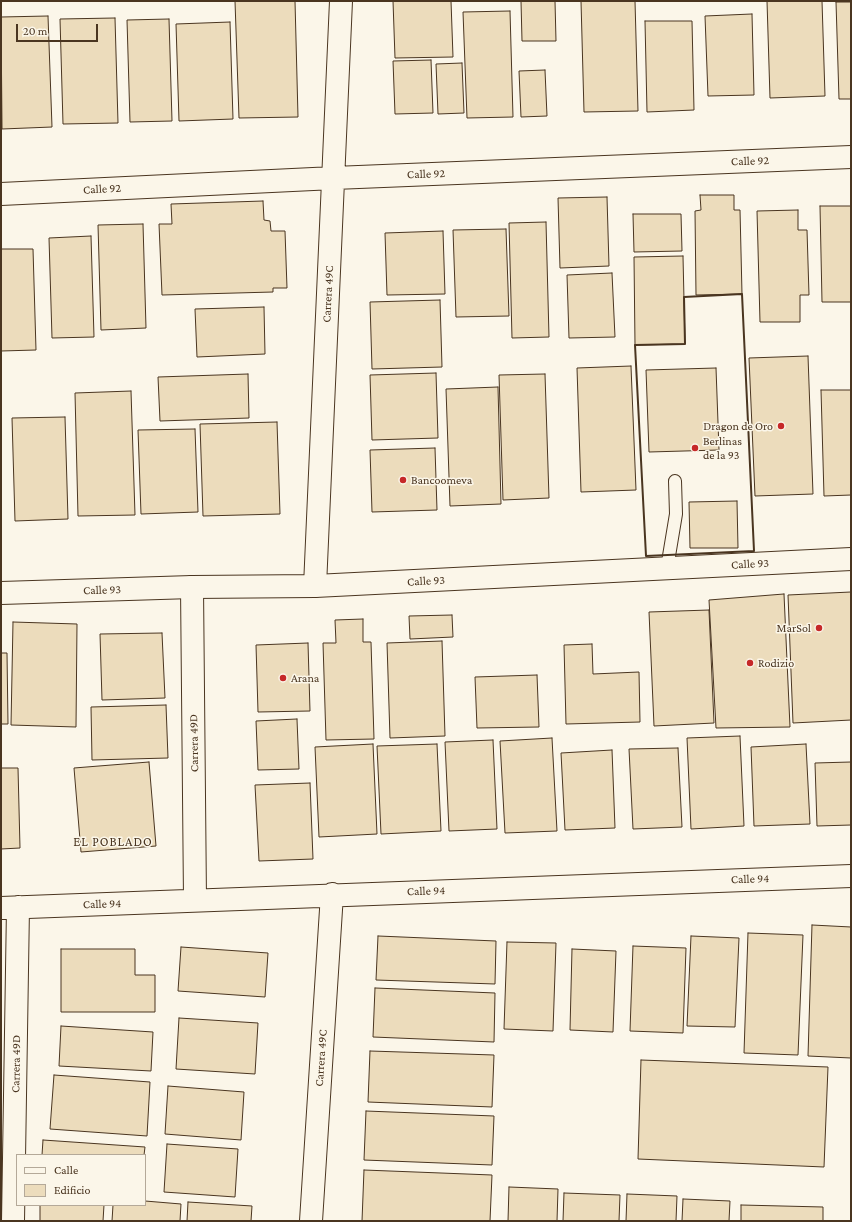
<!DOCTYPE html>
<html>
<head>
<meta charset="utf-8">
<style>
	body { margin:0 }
	#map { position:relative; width:852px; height:1222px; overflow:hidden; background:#fbf6e9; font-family:"Crimson Pro",serif }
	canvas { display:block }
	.frame { position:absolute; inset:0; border:2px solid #4a3520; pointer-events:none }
	.legend { position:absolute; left:16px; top:1154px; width:130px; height:52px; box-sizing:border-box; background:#fbf6e9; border:1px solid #b4a999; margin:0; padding:5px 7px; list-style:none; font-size:12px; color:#4a3520 }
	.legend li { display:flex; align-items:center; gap:8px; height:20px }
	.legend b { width:20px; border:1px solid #b4a999 }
	.scale { position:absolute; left:16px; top:24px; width:82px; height:18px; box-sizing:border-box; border:2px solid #4a3520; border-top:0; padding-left:5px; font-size:12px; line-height:14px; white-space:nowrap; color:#4a3520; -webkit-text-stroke:3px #fbf6e9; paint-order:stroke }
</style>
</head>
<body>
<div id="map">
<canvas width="852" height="1222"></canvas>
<div class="frame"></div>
<ul class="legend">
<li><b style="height:5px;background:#fbf6e9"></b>Calle</li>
<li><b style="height:11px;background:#ecdcbc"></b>Edificio</li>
</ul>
<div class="scale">20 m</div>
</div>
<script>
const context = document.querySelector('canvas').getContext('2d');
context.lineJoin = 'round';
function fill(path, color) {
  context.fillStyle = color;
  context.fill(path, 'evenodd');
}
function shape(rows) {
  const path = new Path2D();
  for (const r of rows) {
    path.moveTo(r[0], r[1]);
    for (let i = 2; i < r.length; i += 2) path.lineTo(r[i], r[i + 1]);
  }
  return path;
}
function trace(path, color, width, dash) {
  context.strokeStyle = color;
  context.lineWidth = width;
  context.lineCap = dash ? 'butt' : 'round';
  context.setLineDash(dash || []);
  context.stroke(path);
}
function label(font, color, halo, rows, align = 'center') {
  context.font = font + ' "Crimson Pro",serif';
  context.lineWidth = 3;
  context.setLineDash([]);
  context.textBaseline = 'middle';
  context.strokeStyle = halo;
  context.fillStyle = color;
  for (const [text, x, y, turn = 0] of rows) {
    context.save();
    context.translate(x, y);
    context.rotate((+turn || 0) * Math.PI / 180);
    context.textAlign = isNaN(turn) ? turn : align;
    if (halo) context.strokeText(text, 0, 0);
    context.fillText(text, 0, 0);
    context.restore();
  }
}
const building = shape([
	[235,1,295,1,298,117,239,118,235,1],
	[393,1,451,1,453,57,395,58,393,1],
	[521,1,555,1,556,41,522,41,521,1],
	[581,1,635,1,638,111,584,112,581,1],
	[767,1,822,1,825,96,770,98,767,1],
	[836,2,851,2,851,99,839,99,836,2],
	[510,11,513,117,467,118,463,12,510,11],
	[752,14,754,95,708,96,705,16,752,14],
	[48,16,52,127,2,129,1,17,48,16],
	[115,18,118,123,63,124,60,19,115,18],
	[169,19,172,121,130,122,127,20,169,19],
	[645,21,692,21,694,110,647,112,645,21],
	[230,22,233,119,179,121,176,24,230,22],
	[431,60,433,113,395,114,393,61,431,60],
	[462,63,464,113,438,114,436,64,462,63],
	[545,70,547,116,521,117,519,71,545,70],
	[700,195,734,195,734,210,740,210,742,294,696,295,695,211,701,210,700,195],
	[607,197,609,266,560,268,558,198,607,197],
	[263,201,264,220,270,221,271,231,285,231,287,288,273,288,273,292,162,295,159,224,172,224,171,204,263,201],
	[820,206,851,206,851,302,822,302,820,206],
	[798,210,798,230,807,230,809,295,800,295,800,322,760,322,757,211,798,210],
	[633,214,681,214,682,251,634,252,633,214],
	[546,222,549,337,512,338,509,223,546,222],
	[143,224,146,328,101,330,98,225,143,224],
	[506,229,509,316,456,317,453,230,506,229],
	[443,231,445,294,387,295,385,233,443,231],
	[91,236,94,337,52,338,49,238,91,236],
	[1,249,33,249,36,350,1,351,1,249],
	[683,256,685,344,635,345,634,257,683,256],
	[612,273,615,337,569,338,567,275,612,273],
	[440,300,442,367,372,369,370,302,440,300],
	[264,307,265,354,197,357,195,309,264,307],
	[808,356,813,494,755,496,749,358,808,356],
	[631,366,636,490,581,492,577,368,631,366],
	[716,368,719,450,649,452,646,370,716,368],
	[436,373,438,438,372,440,370,375,436,373],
	[248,374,249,418,160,421,158,377,248,374],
	[545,374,549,498,503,500,499,375,545,374],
	[498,387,501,504,450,506,446,389,498,387],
	[821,390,851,390,851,495,824,496,821,390],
	[131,391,135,515,78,516,75,393,131,391],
	[65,417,68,519,15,521,12,418,65,417],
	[277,422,280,514,203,516,200,424,277,422],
	[195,429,198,512,141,514,138,430,195,429],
	[435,448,437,510,372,512,370,450,435,448],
	[737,501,738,548,690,548,689,502,737,501],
	[851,592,851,720,793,723,788,595,851,592],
	[784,594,790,727,716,728,709,600,784,594],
	[709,610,714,723,654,726,649,612,709,610],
	[452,615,453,637,410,639,409,616,452,615],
	[363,619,363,642,371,642,374,739,326,740,323,643,336,643,335,620,363,619],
	[13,622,77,624,76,727,11,725,13,622],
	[162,633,165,698,102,700,100,634,162,633],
	[442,641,445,736,390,738,387,643,442,641],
	[308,643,310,711,258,712,256,645,308,643],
	[592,644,593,674,639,672,640,722,566,724,564,645,592,644],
	[1,653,7,653,8,724,1,724,1,653],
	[537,675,539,727,477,728,475,677,537,675],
	[166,705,168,758,92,760,91,707,166,705],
	[297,719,299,769,258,770,256,721,297,719],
	[740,736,744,826,691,829,687,738,740,736],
	[552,738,557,831,505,833,500,741,552,738],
	[493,740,497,829,449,831,445,742,493,740],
	[373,744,377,834,319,837,315,747,373,744],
	[437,744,441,831,381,834,377,746,437,744],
	[806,744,810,824,754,826,751,747,806,744],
	[678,748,682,827,633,829,629,749,678,748],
	[612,750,615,828,565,830,561,753,612,750],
	[149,762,156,846,81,852,74,768,149,762],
	[851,762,851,825,817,826,815,763,851,762],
	[1,768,18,768,20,848,1,849,1,768],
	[310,783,313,859,259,861,255,785,310,783],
	[812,925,851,927,851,1058,808,1056,812,925],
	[748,933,803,935,798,1055,744,1053,748,933],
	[378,936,496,941,495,984,376,980,378,936],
	[691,936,739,938,735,1027,687,1026,691,936],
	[507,942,556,943,553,1031,504,1029,507,942],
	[633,946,686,948,683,1033,630,1031,633,946],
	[181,947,268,953,265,997,178,991,181,947],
	[61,949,135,949,135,975,155,975,155,1012,61,1012,61,949],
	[572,949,616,951,613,1032,570,1030,572,949],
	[375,988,495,993,494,1042,373,1037,375,988],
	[179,1018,258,1023,255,1074,176,1069,179,1018],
	[61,1026,153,1032,151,1071,59,1066,61,1026],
	[370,1051,494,1055,492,1107,368,1102,370,1051],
	[641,1060,828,1067,824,1167,638,1159,641,1060],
	[54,1075,150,1082,147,1136,50,1129,54,1075],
	[168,1086,244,1092,241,1140,165,1134,168,1086],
	[366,1111,494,1116,492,1165,364,1160,366,1111],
	[43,1140,145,1147,144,1155,42,1155,43,1140],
	[167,1144,238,1149,235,1197,164,1192,167,1144],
	[364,1170,492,1175,490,1221,362,1221,364,1170],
	[509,1187,558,1189,557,1221,508,1221,509,1187],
	[564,1193,620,1195,619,1221,563,1221,564,1193],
	[627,1194,677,1196,676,1221,626,1221,627,1194],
	[683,1199,730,1201,729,1221,682,1221,683,1199],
	[145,1201,181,1204,180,1221,112,1221,113,1205,145,1205,145,1201],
	[188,1202,252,1206,251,1221,187,1221,188,1202],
	[40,1205,104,1205,103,1221,40,1221,40,1205],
	[741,1205,823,1207,823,1221,741,1221,741,1205]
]);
fill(building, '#ecdcbc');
trace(building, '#4a3520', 1);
const lane = shape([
	[667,568,676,514,675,481]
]);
const street = shape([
	[1,194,334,178,851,157],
	[315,586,341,1],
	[192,587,195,900],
	[1,908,851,876],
	[13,1221,18,907],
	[311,1221,332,894]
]);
const secondary = shape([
	[1,593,192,587,315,586,851,559]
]);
trace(lane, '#4a3520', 14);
trace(street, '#4a3520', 24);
trace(secondary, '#4a3520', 24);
trace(lane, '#fbf6e9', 12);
trace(street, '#fbf6e9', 22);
trace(secondary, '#fbf6e9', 22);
trace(shape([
	[742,294,754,551,646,556,635,345,685,344,684,297,742,294]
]), '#4a3520', 2);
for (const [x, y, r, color] of [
	[781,426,4,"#c62828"],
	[695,448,4,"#c62828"],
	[403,480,4,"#c62828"],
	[819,628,4,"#c62828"],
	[750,663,4,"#c62828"],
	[283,678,4,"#c62828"]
]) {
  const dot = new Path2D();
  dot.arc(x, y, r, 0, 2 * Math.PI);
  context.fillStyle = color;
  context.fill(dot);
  trace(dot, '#fbf6e9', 1.5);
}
label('12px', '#4a3520', '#fbf6e9', [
	["Calle 92",750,161,-2],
	["Calle 92",426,174,-2],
	["Calle 92",102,189,-3],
	["Carrera 49C",328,294,-87],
	["Calle 93",750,564,-3],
	["Calle 93",426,581,-3],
	["Calle 93",102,590,-2],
	["Carrera 49D",194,743,-91],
	["Calle 94",750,879,-2],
	["Calle 94",426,891,-2],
	["Calle 94",102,904,-2],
	["Carrera 49C",321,1058,-86],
	["Carrera 49D",16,1064,-89]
]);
label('12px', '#4a3520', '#fbf6e9', [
	["Dragon de Oro",773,426,"right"],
	["Berlinas",703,441],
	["de la 93",703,455],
	["Bancoomeva",411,480],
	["MarSol",811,628,"right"],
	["Rodizio",758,663],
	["Arana",291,678]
], 'left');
context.letterSpacing = '1px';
label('13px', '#4a3520', '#fbf6e9', [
	["EL POBLADO",113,842]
]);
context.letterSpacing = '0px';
</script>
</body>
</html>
